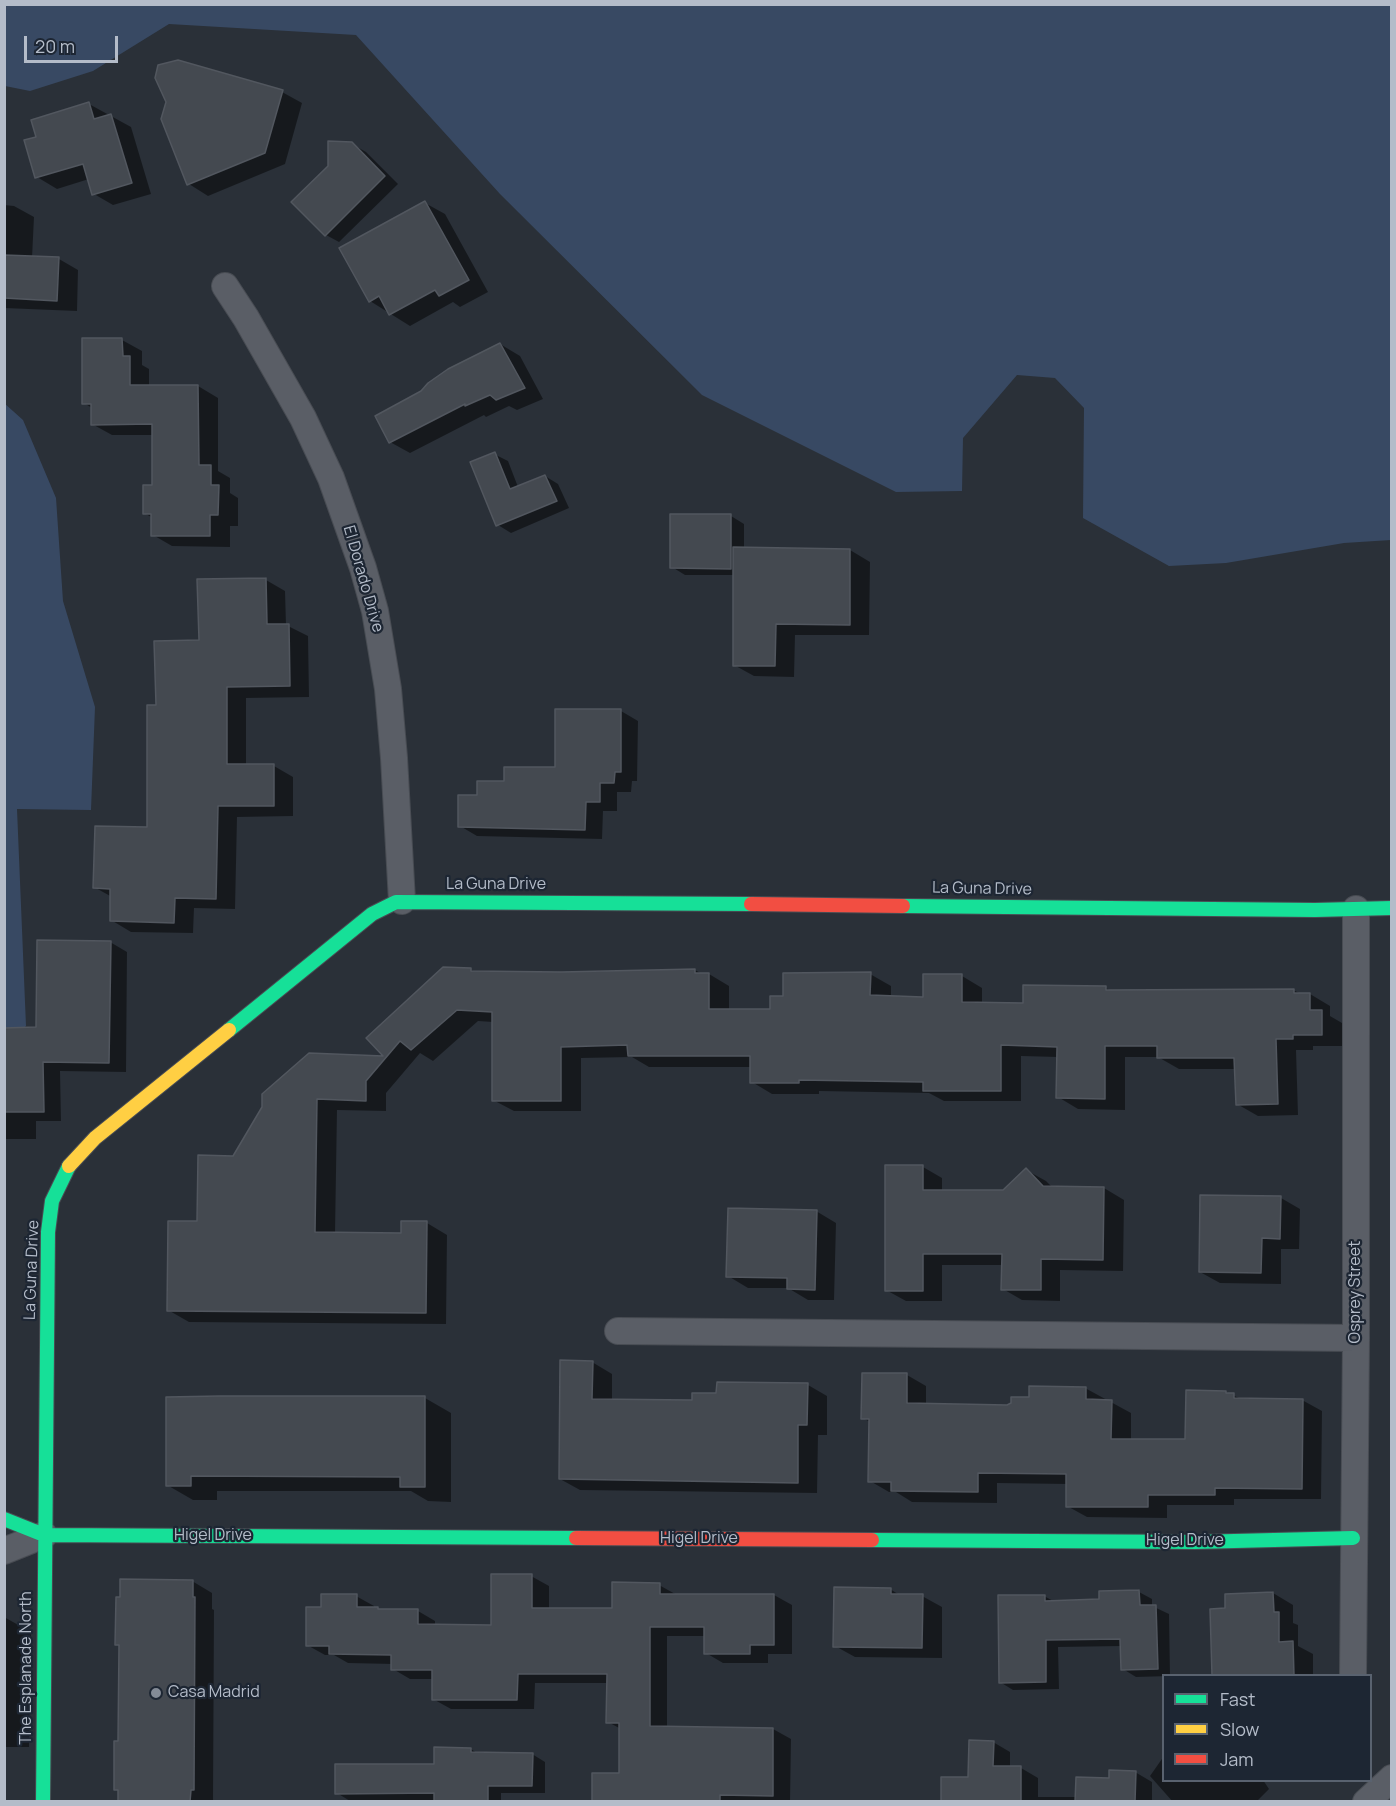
<!DOCTYPE html>
<html>
<head>
<meta charset="utf-8">
<style>
	body { margin:0 }
	#map { position:relative; width:1396px; height:1806px; overflow:hidden; background:#2a3038; font-family:Manrope,sans-serif }
	canvas { display:block }
	.frame { position:absolute; inset:0; border:6px solid #b4bcc9; pointer-events:none }
	.legend { position:absolute; left:1162px; top:1674px; width:210px; height:108px; box-sizing:border-box; background:#1d2633; border:2px solid #59626f; margin:0; padding:8px 10px; list-style:none; font-size:18px; color:#b4bcc9 }
	.legend li { display:flex; align-items:center; gap:12px; height:30px }
	.legend b { width:30px; border:2px solid #59626f }
	.scale { position:absolute; left:24px; top:36px; width:94px; height:27px; box-sizing:border-box; border:3px solid #b4bcc9; border-top:0; padding-left:8px; font-size:18px; line-height:21px; white-space:nowrap; color:#b4bcc9; -webkit-text-stroke:4px #1d2633; paint-order:stroke }
</style>
</head>
<body>
<div id="map">
<canvas width="1396" height="1806"></canvas>
<div class="frame"></div>
<ul class="legend">
<li><b style="height:8px;background:#16e098"></b>Fast</li>
<li><b style="height:8px;background:#ffcf43"></b>Slow</li>
<li><b style="height:8px;background:#f24e42"></b>Jam</li>
</ul>
<div class="scale">20 m</div>
</div>
<script>
const context = document.querySelector('canvas').getContext('2d');
context.lineJoin = 'round';
function fill(path, color) {
  context.fillStyle = color;
  context.fill(path, 'evenodd');
}
function shape(rows) {
  const path = new Path2D();
  for (const r of rows) {
    path.moveTo(r[0], r[1]);
    for (let i = 2; i < r.length; i += 2) path.lineTo(r[i], r[i + 1]);
  }
  return path;
}
function trace(path, color, width, dash) {
  context.strokeStyle = color;
  context.lineWidth = width;
  context.lineCap = dash ? 'butt' : 'round';
  context.setLineDash(dash || []);
  context.stroke(path);
}
function label(font, color, halo, rows, align = 'center') {
  context.font = font + ' Manrope,sans-serif';
  context.lineWidth = 4.5;
  context.setLineDash([]);
  context.textBaseline = 'middle';
  context.strokeStyle = halo;
  context.fillStyle = color;
  for (const [text, x, y, turn = 0] of rows) {
    context.save();
    context.translate(x, y);
    context.rotate((+turn || 0) * Math.PI / 180);
    context.textAlign = isNaN(turn) ? turn : align;
    if (halo) context.strokeText(text, 0, 0);
    context.fillText(text, 0, 0);
    context.restore();
  }
}
fill(shape([
	[5,4,1391,5,1391,540,1344,543,1226,563,1169,566,1083,518,1084,408,1055,378,1017,375,963,438,962,491,896,492,702,395,500,194,356,35,169,24,93,71,30,91,5,86],
	[4,403,23,420,56,498,63,601,95,707,91,810,17,809,26,1026,5,1047]
]), '#384963');
fill(shape([
	[282,92,302,103,285,164,208,196,189,184,162,119],
	[89,104,131,127,151,194,113,205,94,194,89,179,57,189,37,177,38,138],
	[352,144,366,152,398,184,339,242,326,235],
	[425,203,445,214,488,292,460,307,453,302,410,326,370,301],
	[4,205,14,206,34,217,32,258,59,259,78,270,77,311,4,308],
	[122,340,142,351,142,365,149,369,149,387,198,386,218,398,218,471,230,478,230,493,238,498,238,526,230,526,230,547,172,546,153,535,153,518,144,513,153,486,153,435,112,435,92,424,92,408,84,403],
	[500,344,520,356,543,399,517,410,509,406,486,417,484,415,410,453,390,442,422,393],
	[494,454,508,461,518,487,545,476,558,484,569,508,511,533,498,525],
	[731,516,744,524,744,549,850,550,870,562,869,635,795,635,794,677,754,676,734,665,734,575,685,575,672,567],
	[266,580,285,591,286,625,308,636,309,697,246,698,246,766,274,766,293,777,293,816,237,817,235,909,194,908,193,933,131,932,111,920,112,897,94,887,148,829,158,707,200,642],
	[621,711,638,721,637,781,632,781,631,792,617,792,617,811,603,811,602,839,477,836,460,826,479,796,505,783,556,768],
	[110,942,127,952,126,1072,60,1071,61,1121,36,1121,36,1139,4,1139,4,1029,37,1029],
	[471,970,476,973,561,973,695,970,702,974,709,974,729,986,729,1010,771,1010,785,997,870,974,891,986,891,997,924,999,962,976,982,988,982,1004,1024,1005,1106,988,1111,991,1293,990,1301,994,1310,994,1330,1006,1330,1016,1342,1023,1342,1046,1313,1046,1313,1050,1296,1050,1298,1115,1258,1116,1237,1104,1236,1069,1179,1069,1158,1057,1125,1057,1125,1110,1078,1109,1058,1097,1058,1057,1021,1056,1021,1101,944,1101,929,1093,819,1091,819,1094,772,1094,752,1082,752,1067,649,1067,632,1057,581,1058,581,1111,514,1111,493,1100,493,1022,478,1021,433,1061,420,1053,386,1093,386,1111,337,1110,335,1234,402,1235,427,1223,447,1235,446,1324,189,1322,168,1310,199,1223,233,1157,310,1055,387,1058,368,1038],
	[923,1167,942,1178,942,1192,1003,1192,1026,1170,1046,1181,1052,1187,1104,1188,1124,1200,1123,1271,1060,1270,1060,1301,1022,1300,1003,1289,1003,1265,942,1265,942,1301,906,1301,886,1290],
	[1281,1198,1300,1209,1299,1249,1281,1249,1281,1284,1220,1283,1200,1272],
	[816,1211,836,1223,834,1300,808,1300,788,1288,748,1288,728,1276],
	[592,1362,612,1374,612,1401,694,1402,718,1395,808,1385,827,1396,827,1435,818,1435,817,1493,580,1490,560,1479],
	[907,1375,926,1386,926,1405,1008,1406,1030,1399,1085,1388,1131,1413,1131,1441,1187,1441,1226,1392,1243,1400,1302,1400,1322,1411,1321,1499,1234,1499,1234,1505,1167,1505,1167,1518,1087,1517,1067,1506,1067,1484,997,1483,997,1503,912,1502,896,1492,889,1492,870,1481,870,1422,863,1418],
	[168,1398,425,1398,451,1413,451,1502,428,1501,411,1491,217,1491,217,1500,193,1500,167,1485],
	[531,1576,549,1586,549,1609,613,1610,659,1585,677,1595,774,1595,792,1605,792,1654,768,1654,768,1663,723,1663,706,1653,706,1636,667,1636,667,1728,773,1729,791,1739,790,1802,593,1802,621,1775,621,1729,608,1722,609,1683,535,1683,534,1709,451,1709,433,1699,433,1679,410,1679,393,1669,393,1664,348,1663,334,1655,325,1655,307,1645,323,1608,356,1596,374,1606,374,1608,382,1611,418,1611,435,1621,435,1626,492,1627],
	[192,1581,212,1593,212,1609,214,1610,213,1801,119,1802,120,1791,116,1789,120,1743,121,1646,117,1644],
	[890,1589,901,1596,922,1596,942,1607,942,1658,855,1657,835,1646],
	[1139,1592,1152,1599,1152,1606,1169,1614,1170,1676,1136,1677,1123,1669,1122,1646,1058,1647,1059,1689,1013,1690,1000,1682,1044,1596,1055,1602,1101,1601],
	[1273,1593,1293,1605,1293,1623,1298,1625,1298,1646,1313,1654,1313,1676,1214,1676,1227,1610,1226,1595],
	[4,1617,31,1632,29,1747,4,1747],
	[993,1742,1010,1752,1010,1768,1021,1768,1038,1778,1038,1797,1077,1797,1111,1779,1135,1772,1152,1782,1152,1802,943,1802,969,1778],
	[471,1749,478,1754,532,1754,545,1762,545,1793,501,1793,501,1802,350,1801,337,1793,435,1765],
	[1164,1756,1164,1780,1263,1780,1269,1789,1256,1802,1173,1802,1150,1776]
]), '#0007');
const building = shape([
	[178,60,283,90,265,153,187,185,161,119,166,102,155,78,158,65,178,60],
	[89,102,94,119,111,114,132,183,92,195,83,164,35,178,24,140,36,137,31,120,89,102],
	[328,141,352,142,385,176,325,236,291,202,328,166,328,141],
	[425,201,469,280,439,296,435,290,389,315,379,296,369,302,339,248,425,201],
	[4,255,59,257,57,301,4,298,4,255],
	[82,338,122,338,123,356,130,356,130,385,198,385,199,465,211,465,211,485,219,485,218,515,210,515,210,536,151,536,151,514,143,514,143,485,152,485,152,424,91,425,91,404,82,404,82,338],
	[500,343,525,388,496,400,490,395,465,406,465,404,389,443,375,416,421,391,428,383,448,369,500,343],
	[495,452,510,489,545,475,557,501,496,526,470,462,495,452],
	[670,514,731,514,731,569,670,568,670,514],
	[733,547,850,549,850,625,776,624,775,666,733,666,733,547],
	[266,578,267,624,289,624,290,686,227,687,227,764,274,764,274,806,218,806,216,899,175,898,174,923,110,921,110,889,93,888,95,826,147,827,147,705,156,705,154,641,199,640,197,579,266,578],
	[555,709,621,709,621,772,615,772,614,783,600,783,600,802,586,802,585,830,458,827,458,795,477,795,477,781,504,781,504,767,555,767,555,709],
	[37,940,111,941,109,1063,43,1062,44,1112,4,1112,4,1028,36,1027,37,940],
	[443,967,471,968,471,971,561,972,695,969,695,973,709,973,709,1009,770,1009,770,996,783,996,783,973,871,972,870,995,923,997,923,974,962,974,962,1002,1023,1003,1023,985,1106,986,1106,990,1294,989,1294,993,1310,993,1310,1010,1322,1010,1322,1035,1293,1035,1293,1039,1276,1039,1278,1104,1236,1105,1234,1058,1157,1058,1157,1046,1105,1046,1105,1099,1056,1098,1057,1047,1001,1045,1001,1091,923,1091,923,1082,799,1080,799,1083,750,1083,750,1056,628,1056,627,1045,561,1047,561,1101,492,1101,492,1012,457,1010,411,1050,400,1041,366,1081,366,1101,317,1099,315,1232,401,1233,401,1221,427,1221,426,1313,167,1311,168,1221,197,1221,198,1155,233,1156,262,1107,262,1094,309,1053,383,1056,366,1038,443,967],
	[885,1165,923,1165,923,1190,1003,1190,1026,1168,1043,1186,1104,1187,1103,1260,1041,1259,1041,1290,1001,1290,1002,1254,923,1254,923,1291,885,1291,885,1165],
	[1200,1195,1281,1196,1280,1239,1262,1238,1261,1273,1199,1272,1200,1195],
	[728,1208,817,1210,815,1290,787,1289,787,1278,726,1277,728,1208],
	[560,1360,593,1361,592,1399,692,1400,692,1393,716,1393,717,1382,808,1383,807,1425,798,1425,798,1483,559,1479,560,1360],
	[862,1373,907,1373,907,1403,1007,1405,1011,1403,1011,1397,1029,1397,1029,1386,1086,1387,1086,1399,1112,1400,1111,1439,1185,1439,1186,1390,1226,1391,1226,1393,1234,1393,1234,1398,1303,1399,1302,1489,1215,1488,1215,1495,1148,1495,1148,1507,1066,1507,1066,1474,978,1473,978,1492,891,1491,891,1482,868,1482,869,1419,861,1419,862,1373],
	[220,1396,425,1396,425,1487,400,1487,400,1477,191,1476,191,1486,166,1486,166,1397,220,1396],
	[491,1574,532,1574,532,1608,612,1608,612,1582,660,1583,660,1594,774,1594,774,1645,750,1645,750,1654,704,1654,704,1627,650,1627,650,1726,773,1728,773,1796,720,1795,720,1802,592,1802,592,1773,619,1773,619,1723,606,1723,607,1674,518,1674,517,1700,432,1700,432,1670,391,1670,391,1655,329,1654,329,1646,306,1646,306,1607,321,1607,321,1594,357,1594,357,1607,378,1607,378,1609,418,1609,418,1624,491,1625,491,1574],
	[120,1579,193,1580,193,1597,195,1597,194,1790,191,1790,190,1802,118,1802,118,1790,114,1790,114,1741,118,1741,119,1645,115,1645,116,1597,120,1597,120,1579],
	[834,1587,891,1588,891,1594,923,1594,922,1648,833,1647,834,1587],
	[1139,1590,1140,1605,1156,1605,1158,1669,1121,1670,1120,1639,1046,1640,1046,1682,999,1683,998,1595,1045,1595,1045,1601,1099,1599,1099,1591,1139,1590],
	[1273,1592,1274,1612,1279,1612,1279,1642,1293,1641,1294,1676,1212,1676,1210,1609,1225,1608,1225,1594,1273,1592],
	[969,1740,994,1741,993,1766,1021,1766,1021,1802,941,1802,941,1777,968,1777,969,1740],
	[434,1747,471,1748,471,1752,533,1753,532,1786,488,1786,488,1802,434,1802,434,1793,335,1794,335,1764,434,1764,434,1747],
	[1109,1770,1136,1771,1135,1802,1075,1802,1076,1777,1109,1778,1109,1770]
]);
fill(building, '#444950');
trace(building, '#52575f', 1.5);
const street = shape([
	[225,286,246,318,303,418,331,478,363,568,375,611,388,689,394,758,402,901],
	[618,1331,1356,1338],
	[4,1551,44,1535],
	[1353,1676,1356,1338,1356,909],
	[1366,1802,1392,1778]
]);
const fast = shape([
	[903,906,1315,910,1392,908],
	[229,1030,372,914,396,902,751,904],
	[4,1519,44,1535,576,1538],
	[872,1540,1195,1542,1353,1538],
	[43,1802,48,1232,52,1201,69,1166]
]);
const slow = shape([
	[69,1166,95,1138,229,1030]
]);
const jam = shape([
	[751,904,903,906],
	[576,1538,872,1540]
]);
trace(street, '#484c53', 28);
trace(fast, '#484c53', 16);
trace(slow, '#484c53', 16);
trace(jam, '#484c53', 16);
trace(street, '#5a5e66', 26);
trace(fast, '#16e098', 14);
trace(slow, '#ffcf43', 14);
trace(jam, '#f24e42', 14);
for (const [x, y, r, color] of [
	[156,1693,6,"#848b96"]
]) {
  const dot = new Path2D();
  dot.arc(x, y, r, 0, 2 * Math.PI);
  context.fillStyle = color;
  context.fill(dot);
  trace(dot, '#1d2633', 2);
}
label('16px', '#b4bcc9', '#1d2633', [
	["El Dorado Drive",363,579,74],
	["La Guna Drive",496,885],
	["La Guna Drive",982,889,1],
	["La Guna Drive",32,1270,-88],
	["Osprey Street",1356,1292,-90],
	["Higel Drive",213,1536],
	["Higel Drive",699,1539],
	["Higel Drive",1185,1541],
	["The Esplanade North",27,1668,-90]
]);
label('16px', '#b4bcc9', '#1d2633', [
	["Casa Madrid",168,1693]
], 'left');
</script>
</body>
</html>
